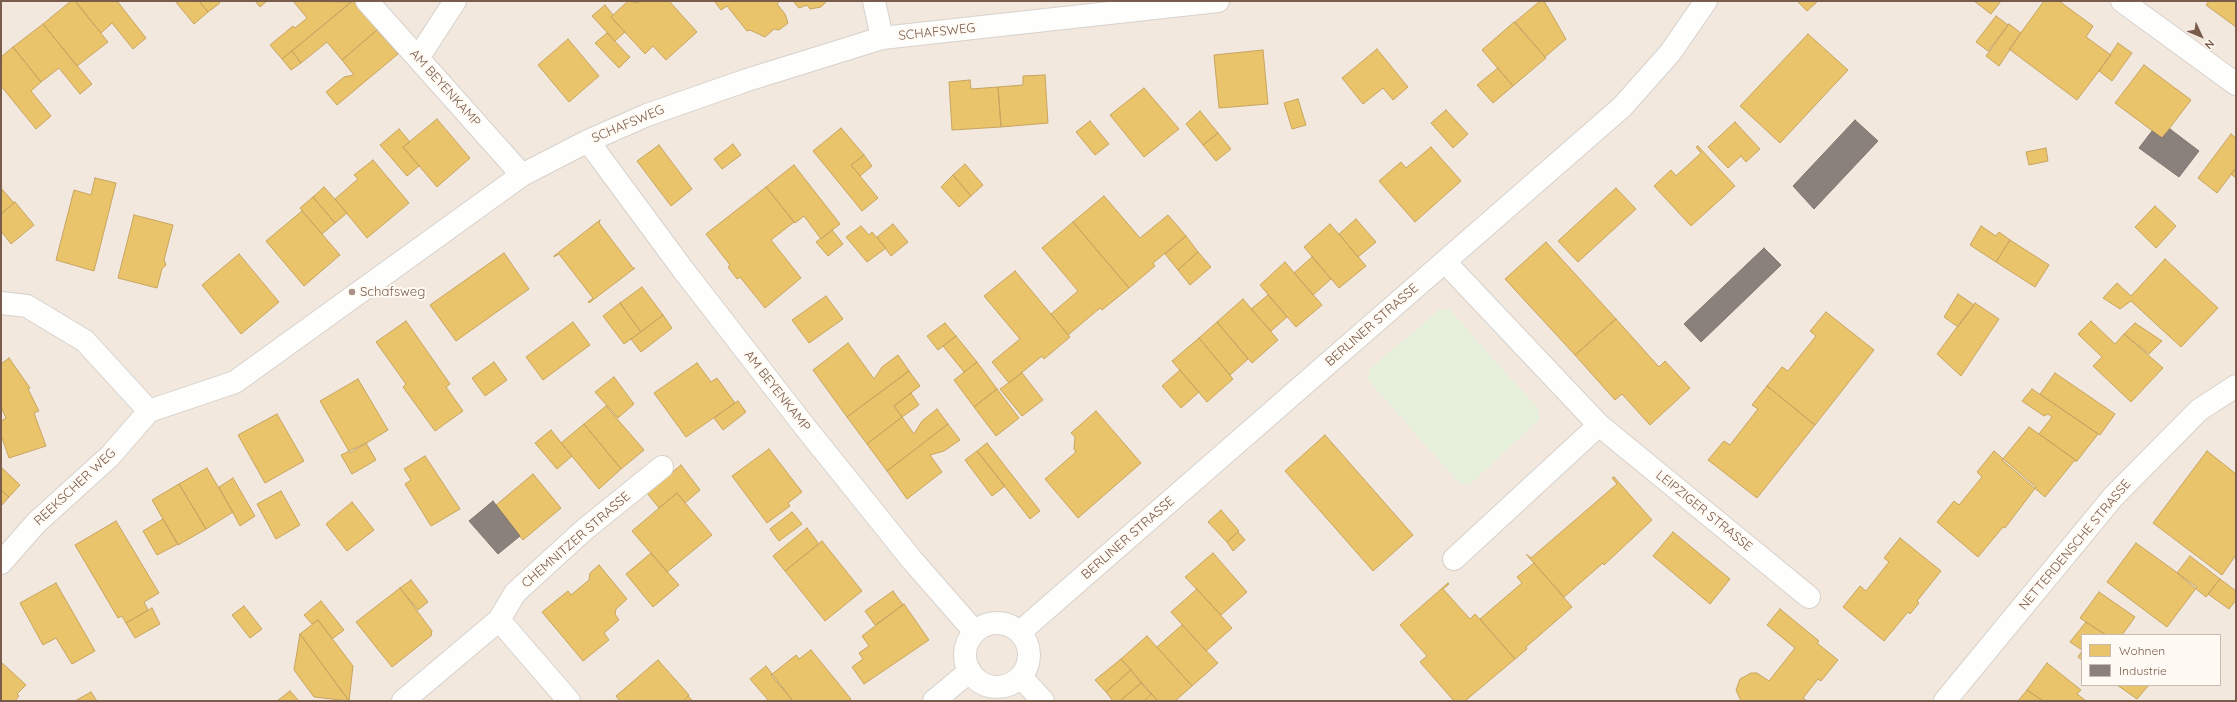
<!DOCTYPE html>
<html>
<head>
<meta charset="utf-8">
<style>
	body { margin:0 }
	#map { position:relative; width:2237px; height:702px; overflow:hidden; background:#f9f5f0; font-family:Quicksand,sans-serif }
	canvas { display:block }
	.frame { position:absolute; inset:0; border:2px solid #7a5c4d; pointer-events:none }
	.legend { position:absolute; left:2081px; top:634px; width:140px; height:52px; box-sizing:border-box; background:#fffaf3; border:1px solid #cabbb1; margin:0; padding:5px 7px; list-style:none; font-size:12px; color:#7a5c4d }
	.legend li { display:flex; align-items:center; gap:8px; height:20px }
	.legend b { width:20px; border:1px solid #cabbb1 }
	.north { position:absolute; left:2181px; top:16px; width:40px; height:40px; -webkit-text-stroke:3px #fffaf3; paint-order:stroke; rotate:134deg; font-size:11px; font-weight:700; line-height:16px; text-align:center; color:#7a5c4d }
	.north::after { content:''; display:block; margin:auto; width:14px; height:18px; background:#7a5c4d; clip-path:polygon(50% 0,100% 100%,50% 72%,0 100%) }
</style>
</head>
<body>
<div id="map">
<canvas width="2237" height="702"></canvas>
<div class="frame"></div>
<ul class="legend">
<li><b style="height:11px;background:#e9c46a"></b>Wohnen</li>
<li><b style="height:11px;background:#8a817c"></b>Industrie</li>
</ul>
<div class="north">N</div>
</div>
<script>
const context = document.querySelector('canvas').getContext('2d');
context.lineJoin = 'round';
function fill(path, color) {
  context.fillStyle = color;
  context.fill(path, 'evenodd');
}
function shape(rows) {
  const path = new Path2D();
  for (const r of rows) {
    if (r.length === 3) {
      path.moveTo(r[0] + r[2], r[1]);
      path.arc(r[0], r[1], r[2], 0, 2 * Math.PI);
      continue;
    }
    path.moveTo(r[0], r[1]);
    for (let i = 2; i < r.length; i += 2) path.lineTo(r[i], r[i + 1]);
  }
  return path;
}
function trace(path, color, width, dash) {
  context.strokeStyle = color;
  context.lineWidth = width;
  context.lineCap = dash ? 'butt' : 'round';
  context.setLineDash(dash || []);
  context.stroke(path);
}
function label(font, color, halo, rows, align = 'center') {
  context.font = font + ' Quicksand,sans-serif';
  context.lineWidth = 4;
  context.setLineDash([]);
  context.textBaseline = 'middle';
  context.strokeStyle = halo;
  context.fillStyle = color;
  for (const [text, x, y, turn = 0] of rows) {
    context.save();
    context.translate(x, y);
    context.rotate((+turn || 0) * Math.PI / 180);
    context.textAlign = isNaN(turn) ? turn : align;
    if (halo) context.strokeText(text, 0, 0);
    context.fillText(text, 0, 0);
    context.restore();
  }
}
fill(shape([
	[1,1,2236,1,2236,701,1,701],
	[2082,635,2220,635,2220,685,2082,685]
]), '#f2e8de');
fill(shape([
	[1440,309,1449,309,1539,410,1539,420,1470,484,1460,484,1368,380,1369,370]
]), '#e7f0db');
const homes = shape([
	[71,1,75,1,108,42,77,66,43,24,71,1],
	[75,1,117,1,146,38,133,49,112,23,101,33,75,1],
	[175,1,199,1,208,12,194,24,175,1],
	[199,1,218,1,220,3,208,12,199,1],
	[255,1,267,1,260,7,255,1],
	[293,1,351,2,282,59,270,45,293,26,295,28,307,18,293,1],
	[353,1,377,30,342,60,327,42,301,63,292,51,353,1],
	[628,1,638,3,640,1,669,1,697,32,666,60,653,46,645,54,611,17,628,1],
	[714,1,780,1,777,4,785,14,788,23,779,30,774,29,765,37,750,30,747,31,727,6,721,10,714,1],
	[793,1,827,1,821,7,810,9,807,5,799,8,793,1],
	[1540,1,1544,1,1566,39,1545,57,1515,22,1540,1],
	[1797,1,1818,1,1807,11,1797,1],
	[1974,1,2001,1,1991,14,1974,1],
	[2044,1,2059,1,2093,26,2086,37,2111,55,2077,100,2009,49,2044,1],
	[2209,1,2236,1,2236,27,2206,5,2209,1],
	[605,5,613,15,611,17,625,32,615,41,592,16,605,5],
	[1996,16,2008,25,1988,51,1976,42,1996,16],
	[1514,22,1546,58,1513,86,1482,50,1514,22],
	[43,24,92,84,80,94,59,68,41,82,13,47,43,24],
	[2009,24,2021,33,1999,66,1986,56,2009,24],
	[377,30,398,54,337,105,326,92,344,77,354,75,342,60,377,30],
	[607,33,630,57,619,68,595,43,607,33],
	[1808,34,1848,70,1780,143,1740,106,1808,34],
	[568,39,599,76,569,102,538,65,568,39],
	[2118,43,2132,53,2112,81,2099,71,2118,43],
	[13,47,41,82,31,91,51,116,36,129,1,86,1,57,13,47],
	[1377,49,1408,87,1393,100,1383,88,1363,104,1342,78,1377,49],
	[1263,50,1268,104,1219,108,1214,55,1263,50],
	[292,51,301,63,291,70,282,59,292,51],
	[2144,65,2191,100,2162,138,2115,103,2144,65],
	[1498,68,1513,86,1493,103,1477,85,1498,68],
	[1045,75,1048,123,1001,127,998,87,1023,85,1023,76,1045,75],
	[970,80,971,89,998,87,1001,127,952,130,949,82,970,80],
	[1144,88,1179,129,1144,157,1110,115,1144,88],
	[1298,99,1306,125,1292,129,1284,103,1298,99],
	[1446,110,1468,134,1453,148,1431,123,1446,110],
	[1200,111,1218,133,1203,145,1186,124,1200,111],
	[437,119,470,158,437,187,403,147,437,119],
	[1090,121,1109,144,1095,155,1076,132,1090,121],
	[1735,122,1760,149,1746,162,1741,156,1728,168,1708,147,1735,122],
	[841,128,864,155,851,165,878,198,862,211,813,151,841,128],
	[399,129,410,142,403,147,419,166,407,176,380,145,399,129],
	[1218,133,1231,149,1216,161,1203,145,1218,133],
	[2231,134,2236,138,2236,168,2217,193,2198,178,2231,134],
	[733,144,741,155,722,169,714,159,733,144],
	[659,145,692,189,671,206,637,161,659,145],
	[1698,146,1735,186,1691,226,1654,186,1671,170,1676,176,1701,153,1696,147,1698,146],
	[1431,147,1461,181,1415,222,1379,181,1401,162,1406,168,1431,147],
	[2046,148,2048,161,2029,165,2026,152,2046,148],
	[864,155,872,166,860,176,851,165,864,155],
	[373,160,409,203,367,238,335,199,358,179,354,175,373,160],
	[965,164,983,185,971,196,953,175,965,164],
	[794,165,840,224,821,239,804,216,795,223,766,187,794,165],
	[2236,168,2236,178,2231,174,2236,168],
	[953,175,971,196,959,207,941,187,953,175],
	[95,178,116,183,94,271,56,260,74,190,91,195,95,178],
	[324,187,347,213,335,223,313,197,324,187],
	[766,187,794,222,771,240,801,278,765,308,740,277,737,279,728,267,730,265,706,234,766,187],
	[1,188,14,203,1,214,1,188],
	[1616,188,1636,209,1578,262,1558,241,1616,188],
	[1104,196,1140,238,1168,215,1186,236,1153,263,1155,266,1129,288,1073,222,1104,196],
	[313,197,335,223,322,234,300,208,313,197],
	[15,202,34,225,11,244,1,231,1,214,15,202],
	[2155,206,2176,226,2156,248,2135,227,2155,206],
	[302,211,340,255,304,286,266,241,302,211],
	[134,215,173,225,164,260,166,265,162,269,157,288,118,278,134,215],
	[1356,219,1376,242,1358,257,1339,234,1356,219],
	[600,220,599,223,633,268,635,268,589,303,588,302,593,298,559,254,554,257,554,256,600,220],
	[1073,222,1129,288,1102,310,1100,308,1068,335,1051,314,1078,291,1042,248,1073,222],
	[893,224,908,242,891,256,877,237,893,224],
	[1330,224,1366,266,1339,288,1304,247,1330,224],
	[861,226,869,235,872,232,886,248,867,262,846,237,861,226],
	[1981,226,1996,236,1999,232,2010,240,1996,262,1970,245,1981,226],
	[832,230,843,244,828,256,816,242,832,230],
	[1186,236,1198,252,1178,270,1165,254,1186,236],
	[2010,240,2049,265,2035,287,1996,262,2010,240],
	[1546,242,1616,319,1575,355,1505,279,1546,242],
	[1198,252,1211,267,1190,285,1178,270,1198,252],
	[504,253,529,289,456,341,430,305,504,253],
	[239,254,279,302,241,334,202,285,239,254],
	[1312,257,1331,279,1313,295,1294,273,1312,257],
	[2165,259,2218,308,2181,347,2131,301,2120,309,2103,298,2117,283,2131,296,2165,259],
	[1285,262,1322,305,1296,327,1260,285,1285,262],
	[1015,271,1070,337,1044,359,1042,356,1009,383,992,362,1020,339,984,296,1015,271],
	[642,287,663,315,641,332,620,303,642,287],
	[1958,294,1974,305,1958,327,1944,317,1958,294],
	[1268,295,1287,317,1271,331,1251,309,1268,295],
	[826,296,843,319,809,343,792,320,826,296],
	[1243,299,1278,340,1252,363,1217,322,1243,299],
	[620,303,641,332,624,344,603,316,620,303],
	[1975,303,1999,319,1961,376,1937,354,1975,303],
	[1826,312,1874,350,1815,425,1767,386,1782,367,1788,371,1816,336,1810,331,1826,312],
	[663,315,672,328,641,352,631,339,663,315],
	[1616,319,1659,367,1665,361,1690,388,1650,425,1622,394,1615,400,1575,355,1616,319],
	[406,321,450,384,446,387,463,411,435,431,403,387,406,384,376,342,406,321],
	[2091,321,2115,344,2124,334,2163,368,2131,402,2093,366,2102,357,2078,334,2091,321],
	[573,322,590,345,543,380,526,357,573,322],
	[1217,322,1248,359,1230,375,1199,338,1217,322],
	[945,323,956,336,938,350,927,336,945,323],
	[2135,323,2162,341,2149,354,2124,334,2135,323],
	[956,336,977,362,964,372,943,346,956,336],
	[1199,338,1233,379,1207,402,1172,361,1199,338],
	[848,343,874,379,882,367,898,355,909,371,847,417,813,370,848,343],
	[9,358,30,388,28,389,39,411,34,413,46,446,9,458,1,435,1,421,6,418,1,407,1,364,9,358],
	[494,362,507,380,485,396,472,378,494,362],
	[977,362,997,389,974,407,954,380,977,362],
	[697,363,711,382,717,378,735,403,686,437,654,393,697,363],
	[1180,370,1199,392,1181,408,1162,386,1180,370],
	[909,371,920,386,894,406,902,417,867,444,847,417,909,371],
	[1022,373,1043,400,1022,416,1000,389,1022,373],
	[2055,373,2115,414,2100,435,2040,394,2055,373],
	[614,377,634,404,618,418,595,392,614,377],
	[358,379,388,430,350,453,320,401,358,379],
	[1767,386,1815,425,1757,498,1708,460,1724,441,1730,445,1758,409,1752,405,1767,386],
	[997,389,1019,418,996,436,974,407,997,389],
	[2032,389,2098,434,2077,461,2039,434,2052,417,2048,414,2044,416,2022,401,2032,389],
	[911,393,919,405,902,417,894,406,911,393],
	[738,401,746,412,723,430,714,418,738,401],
	[606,406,644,450,621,469,584,424,606,406],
	[937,409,948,424,887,471,867,444,902,417,914,434,922,421,937,409],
	[1096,411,1141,463,1078,518,1045,479,1076,452,1074,449,1075,437,1071,433,1096,411],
	[277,414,304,461,265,483,238,435,277,414],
	[584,424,621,469,599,489,561,443,584,424],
	[948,424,960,440,944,451,930,455,942,472,907,499,887,471,948,424],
	[2029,427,2077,461,2074,461,2045,497,2002,460,2029,427],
	[551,430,572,456,557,469,535,443,551,430],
	[1325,435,1413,535,1373,571,1285,471,1325,435],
	[366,443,376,460,352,474,341,455,366,443],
	[987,443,1040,511,1030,519,977,451,987,443],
	[769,449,802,492,788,503,790,506,767,523,732,476,769,449],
	[977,451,1005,486,992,496,965,460,977,451],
	[1994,451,2036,487,2005,528,2003,527,1978,557,1937,522,1954,501,1959,505,1982,477,1977,472,1994,451],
	[2207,451,2236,474,2236,555,2222,575,2153,523,2207,451],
	[425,456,460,509,431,526,405,484,411,480,404,469,425,456],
	[681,465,700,490,685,503,677,493,659,508,647,493,681,465],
	[1,467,20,485,9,497,1,490,1,467],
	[207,468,233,512,206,529,179,484,207,468],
	[533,474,561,508,523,540,495,506,533,474],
	[1614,477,1652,520,1604,565,1603,563,1564,597,1526,554,1531,558,1617,484,1612,478,1614,477],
	[233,478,255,516,240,526,219,487,233,478],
	[179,484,206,529,178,545,152,500,179,484],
	[1,490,9,497,1,506,1,490],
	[281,491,300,525,276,539,257,504,281,491],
	[677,493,712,535,667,572,632,531,677,493],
	[352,502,374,530,347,551,326,524,352,502],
	[1221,510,1239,531,1227,542,1208,522,1221,510],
	[792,512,802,524,779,541,770,529,792,512],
	[163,519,178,544,157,555,143,531,163,519],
	[116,521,159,593,144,602,148,610,126,623,122,616,118,618,75,545,116,521],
	[807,528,819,544,785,571,773,556,807,528],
	[1238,532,1245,540,1233,551,1227,542,1238,532],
	[1673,532,1730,579,1710,604,1653,556,1673,532],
	[1900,538,1941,571,1917,601,1919,603,1910,614,1908,612,1884,641,1843,607,1860,586,1866,591,1889,562,1884,558,1900,538],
	[822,541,862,591,825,621,785,571,822,541],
	[2136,543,2197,587,2167,627,2107,582,2136,543],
	[651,553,679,585,653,607,626,574,651,553],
	[1213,553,1247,592,1221,615,1185,577,1213,553],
	[2190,556,2220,579,2206,597,2177,573,2190,556],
	[1534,563,1572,607,1526,647,1527,649,1515,659,1480,619,1522,583,1517,577,1534,563],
	[599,565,627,599,616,609,615,614,619,620,604,633,609,640,583,661,542,612,568,591,571,595,589,580,590,573,599,565],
	[2220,579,2236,591,2236,600,2229,609,2208,594,2220,579],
	[411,580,428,602,418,610,400,588,411,580],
	[56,583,95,651,72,664,56,638,43,645,20,603,56,583],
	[1448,583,1449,584,1443,589,1470,619,1475,614,1515,659,1465,701,1454,701,1420,662,1427,656,1400,625,1448,583],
	[400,588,432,631,431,636,392,667,356,622,400,588],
	[1197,589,1232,628,1206,651,1171,612,1197,589],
	[893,591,903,605,875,625,865,611,893,591],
	[2099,592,2135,617,2122,635,2106,635,2080,618,2099,592],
	[321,601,344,630,332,639,318,620,312,624,304,615,321,601],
	[904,604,929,640,864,684,852,667,863,659,859,653,869,646,862,636,904,604],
	[244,606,262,629,250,638,232,615,244,606],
	[152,608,160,624,135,638,126,623,152,608],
	[1780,609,1819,641,1817,643,1838,660,1821,681,1818,679,1803,698,1807,701,1741,701,1736,690,1740,679,1751,673,1757,673,1769,681,1795,648,1767,625,1780,609],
	[318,620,353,666,349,701,300,634,318,620],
	[2086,622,2106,635,2082,635,2082,650,2070,642,2086,622],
	[1182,625,1218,663,1192,686,1157,647,1182,625],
	[300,634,349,701,314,697,294,670,300,634],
	[1147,636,1192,686,1175,701,1158,701,1121,659,1147,636],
	[811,650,851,699,849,701,793,701,771,675,796,655,799,659,811,650],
	[2082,651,2082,660,2078,657,2082,651],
	[1121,659,1131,670,1106,692,1095,680,1121,659],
	[658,660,689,695,683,701,620,701,616,696,658,660],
	[1,662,26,685,17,694,19,696,15,701,1,701,1,662],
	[2047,663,2081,690,2077,694,2086,701,2043,701,2027,690,2047,663],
	[766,666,792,700,790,701,769,701,750,679,766,666],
	[1131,670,1141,683,1120,701,1113,701,1106,692,1131,670],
	[1141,683,1151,694,1144,701,1120,701,1141,683],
	[2117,685,2149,685,2137,699,2117,685],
	[2027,690,2043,701,2018,701,2027,690],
	[290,691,299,701,277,701,290,691],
	[91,692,97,701,75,701,91,692],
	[1151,694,1158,701,1144,701,1151,694],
	[688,696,693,701,683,701,688,696]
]);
fill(homes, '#e9c46a');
trace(homes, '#c8a561', 1);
const industry = shape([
	[1855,120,1878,141,1814,209,1793,186,1855,120],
	[2170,129,2199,151,2179,177,2139,148,2152,131,2162,138,2170,129],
	[1764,248,1781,265,1701,342,1684,324,1764,248],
	[493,501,520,536,498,554,469,521,493,501]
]);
fill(industry, '#8a817c');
trace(industry, '#85766e', 1);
const street = shape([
	[367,1,522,175],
	[874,1,882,38],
	[2122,1,2236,84],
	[418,58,455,1],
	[588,141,684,271,805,427,912,560,975,632],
	[1445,262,1599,425,1809,597],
	[1,303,27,306,85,341,149,411],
	[1454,559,1599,425],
	[1,563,36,523,110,456,149,411,235,382,522,175,588,141,647,115,747,80,882,38,1218,1],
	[499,620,515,593,584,530,662,467],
	[997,655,32],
	[1020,632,1622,107,1670,53,1706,1],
	[1021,677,1043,701],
	[403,701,499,620,569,701],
	[934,701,970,671]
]);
const secondary = shape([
	[1945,701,2113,497,2199,410,2236,386]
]);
trace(street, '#d7d1cb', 24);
trace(secondary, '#d9d2cb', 24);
trace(street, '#fefefd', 22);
trace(secondary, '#fefefd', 22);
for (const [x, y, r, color] of [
	[352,292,4,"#a69286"]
]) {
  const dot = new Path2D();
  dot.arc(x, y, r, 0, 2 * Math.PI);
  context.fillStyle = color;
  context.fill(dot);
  trace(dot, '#fffaf3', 1.5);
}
label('13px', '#7a5c4d', '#fffaf3', [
	["SCHAFSWEG",937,32,-6],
	["AM BEYENKAMP",445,88,48],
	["SCHAFSWEG",628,124,-23],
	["BERLINER STRASSE",1372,325,-41],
	["AM BEYENKAMP",777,391,52],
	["REEKSCHER WEG",75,487,-43],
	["LEIPZIGER STRASSE",1704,511,39],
	["BERLINER STRASSE",1128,538,-41],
	["CHEMNITZER STRASSE",576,540,-41],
	["NETTERDENSCHE STRASSE",2075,545,-50]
]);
label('13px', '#7a5c4d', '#fffaf3', [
	["Schafsweg",360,292]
], 'left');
</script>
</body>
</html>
